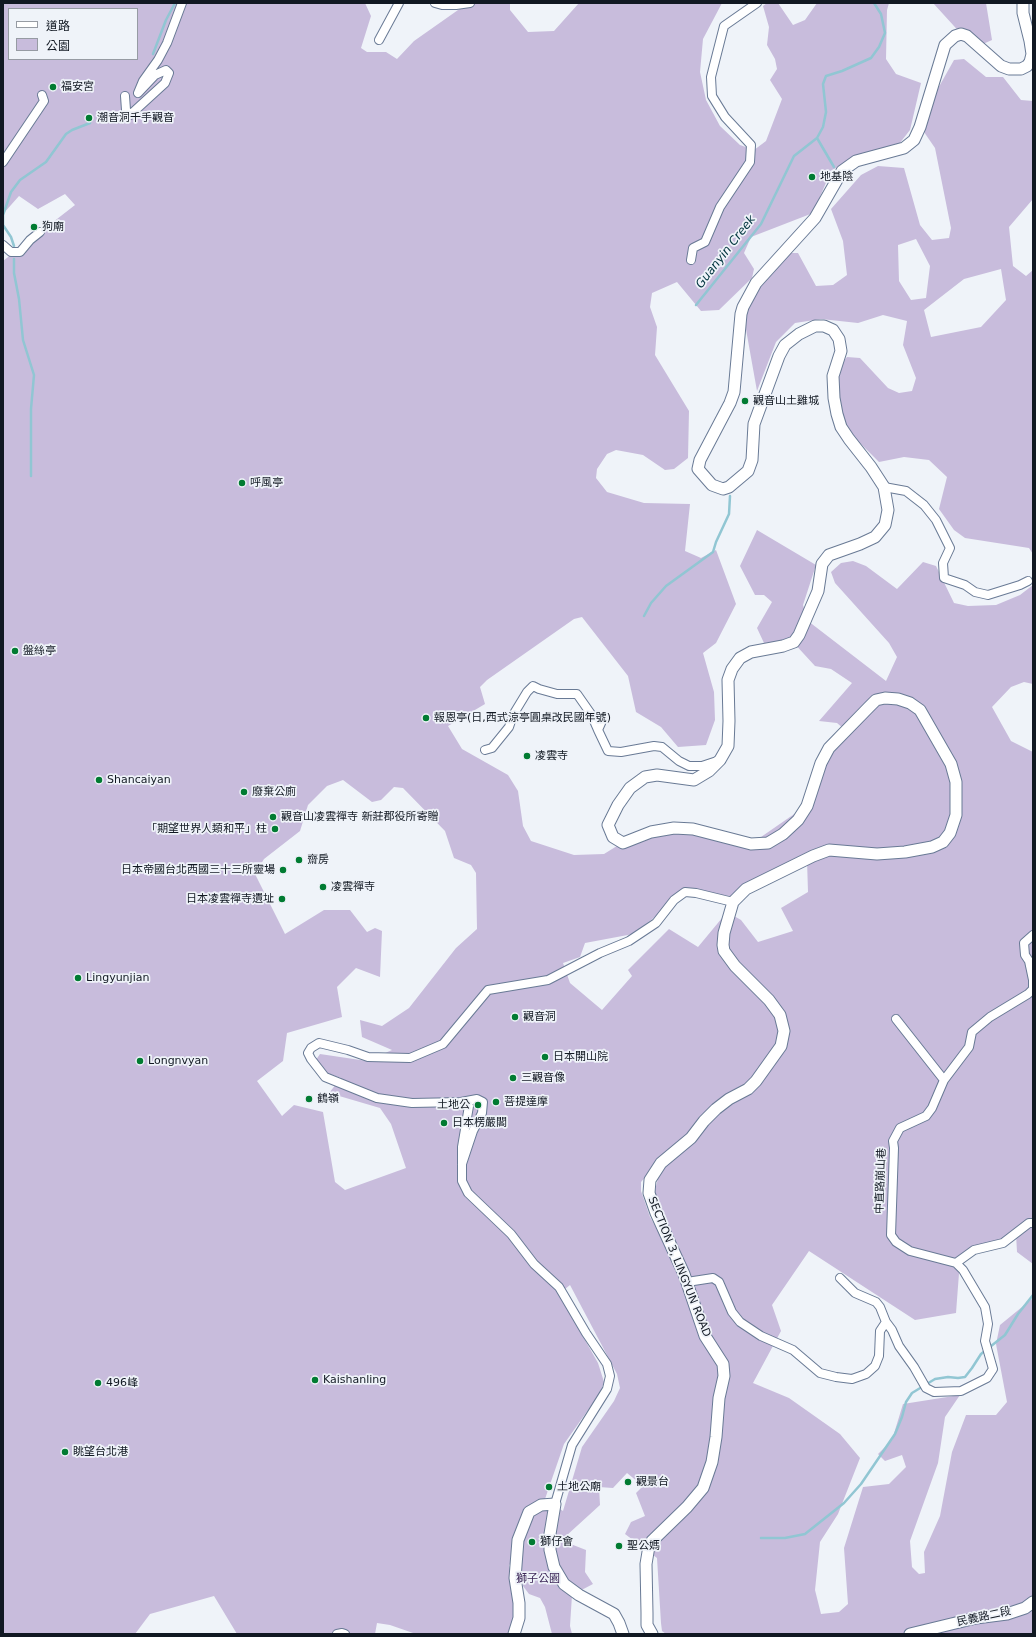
<!DOCTYPE html>
<html>
<head>
<meta charset="utf-8">
<style>
	body { margin:0 }
	#map { position:relative; width:1036px; height:1637px; overflow:hidden; background:#eff3f9; font-family:"DejaVu Sans","Noto Sans TC",sans-serif }
	canvas { display:block }
	.frame { position:absolute; inset:0; border:4px solid #111822; pointer-events:none }
	.legend { position:absolute; left:8px; top:8px; width:130px; height:52px; box-sizing:border-box; background:#eff3f9; border:1px solid #969ba3; margin:0; padding:5px 7px; list-style:none; font-size:12px; color:#111822 }
	.legend li { display:flex; align-items:center; gap:8px; height:20px }
	.legend b { width:20px; border:1px solid #969ba3 }
</style>
</head>
<body>
<div id="map">
<canvas width="1036" height="1637"></canvas>
<div class="frame"></div>
<ul class="legend">
<li><b style="height:5px;background:#fff"></b>道路</li>
<li><b style="height:11px;background:#c8bcdc"></b>公園</li>
</ul>
</div>
<script>
const context = document.querySelector('canvas').getContext('2d');
context.lineJoin = 'round';
function fill(path, color) {
  context.fillStyle = color;
  context.fill(path, 'evenodd');
}
function shape(rows) {
  const path = new Path2D();
  for (const r of rows) {
    path.moveTo(r[0], r[1]);
    for (let i = 2; i < r.length; i += 2) path.lineTo(r[i], r[i + 1]);
  }
  return path;
}
function trace(path, color, width, dash) {
  context.strokeStyle = color;
  context.lineWidth = width;
  context.lineCap = dash ? 'butt' : 'round';
  context.setLineDash(dash || []);
  context.stroke(path);
}
function label(font, color, halo, rows, align = 'center') {
  context.font = font + ' "DejaVu Sans","Noto Sans TC",sans-serif';
  context.lineWidth = 3.5;
  context.setLineDash([]);
  context.textBaseline = 'middle';
  context.strokeStyle = halo;
  context.fillStyle = color;
  for (const [text, x, y, turn = 0] of rows) {
    context.save();
    context.translate(x, y);
    context.rotate((+turn || 0) * Math.PI / 180);
    context.textAlign = isNaN(turn) ? turn : align;
    if (halo) context.strokeText(text, 0, 0);
    context.fillText(text, 0, 0);
    context.restore();
  }
}
fill(shape([
	[3,3,365,3,371,16,361,48,367,52,386,52,397,59,414,41,468,3,510,3,510,10,528,32,554,31,579,3,722,3,703,39,700,72,706,100,720,126,740,145,754,150,766,141,782,99,770,80,777,69,775,59,767,45,769,27,763,6,767,3,778,3,793,25,805,20,817,3,889,3,887,10,886,59,896,74,921,83,910,130,899,144,855,156,831,171,813,213,751,237,744,253,754,269,752,278,719,310,701,311,677,282,652,293,650,307,657,327,655,355,689,411,688,458,674,469,665,470,643,455,616,450,607,454,597,469,596,478,607,492,644,503,690,504,685,551,701,558,716,550,736,604,716,643,703,653,714,692,715,720,706,745,678,747,661,727,636,712,628,676,582,617,574,619,487,680,480,687,485,704,448,726,462,749,508,775,518,791,523,826,531,841,574,855,604,854,638,833,657,829,752,841,761,837,800,810,844,729,837,723,819,721,852,683,831,669,815,666,792,641,764,643,757,628,772,602,764,595,755,595,740,566,757,530,816,565,803,605,808,621,886,681,897,657,889,643,835,583,831,572,841,563,853,561,866,566,897,589,923,562,936,566,954,603,968,606,996,605,1020,595,1033,585,1033,684,1024,682,1011,687,992,707,1011,741,1033,752,1033,1264,1017,1252,1016,1234,960,1260,956,1313,915,1320,809,1251,772,1305,781,1331,753,1383,789,1398,840,1434,860,1458,838,1514,820,1542,815,1590,821,1614,839,1612,848,1604,844,1548,863,1487,889,1484,906,1467,902,1455,885,1461,878,1454,892,1440,903,1404,960,1395,945,1417,938,1463,910,1541,912,1567,919,1574,925,1573,924,1552,940,1516,952,1452,966,1415,996,1415,1007,1402,996,1344,1000,1325,1033,1298,1033,1634,666,1634,662,1631,661,1623,657,1558,625,1534,631,1522,645,1516,636,1493,643,1486,627,1473,613,1488,599,1487,600,1505,566,1536,568,1543,586,1550,585,1572,593,1584,572,1595,570,1626,572,1634,552,1634,545,1607,540,1598,529,1594,523,1586,519,1563,516,1559,509,1565,514,1595,515,1616,509,1634,416,1634,390,1625,377,1623,375,1634,237,1634,214,1596,150,1614,135,1634,3,1634,3,261,75,205,65,194,38,209,19,196,3,214],
	[9,9,137,9,137,59,9,59],
	[343,780,372,802,381,800,394,787,403,788,445,831,454,858,471,865,476,873,477,929,456,948,409,1008,382,1026,360,1020,362,1037,392,1050,367,1061,320,1054,311,1067,341,1078,329,1093,380,1108,391,1124,406,1168,345,1190,335,1182,323,1112,294,1105,282,1116,257,1081,283,1061,287,1033,342,1017,337,987,356,968,380,977,382,931,375,928,367,932,350,910,324,910,285,934,255,874,264,859,300,831,308,805,327,786],
	[807,860,808,892,781,908,793,931,758,942,741,920,727,912,698,947,669,929,628,970,632,976,602,1010,570,983,563,963,580,957,585,943,633,934,687,892,740,897],
	[661,1167,652,1202,680,1252,713,1340,700,1339,678,1267,650,1217,641,1191,641,1182,649,1173],
	[570,1285,617,1374,620,1388,614,1401,582,1447,563,1511,545,1499,564,1444,600,1393,604,1382,598,1363,559,1294],
	[933,3,986,3,992,40,974,48],
	[964,59,986,77,1003,77,1021,100,1033,101,1033,199,1009,227,1013,266,1026,276,1033,270,1033,554,1029,548,965,538,954,530,939,509,947,477,929,460,904,457,879,462,845,428,835,391,839,367,847,357,860,358,888,388,899,393,912,391,916,378,903,345,907,321,883,315,858,323,821,319,795,323,776,342,757,391,742,307,789,253,798,253,816,286,833,285,847,275,843,241,831,209,861,175,878,166,904,168,920,225,932,240,949,238,951,228,935,148,924,132,936,92,954,60],
	[916,239,930,266,926,298,911,300,899,281,898,245],
	[1001,269,1006,300,981,327,931,337,924,310,964,279]
]), '#c8bcdc');
trace(shape([
	[153,54,166,20,175,3],
	[817,138,834,167],
	[14,246,11,237,3,225,3,215,11,192,20,180,46,162,66,134,72,130,90,123],
	[14,259,14,273,19,299,23,340,34,375,31,409,31,476],
	[696,305,761,224,794,156,817,138,823,127,826,112,823,84,826,76,842,71,871,58,879,47,885,33,881,14,874,3],
	[644,616,651,603,666,586,713,552,716,542,729,514,730,496],
	[761,1538,785,1538,805,1534,844,1503,861,1484,895,1434,902,1417,906,1402,912,1393,935,1379,948,1377,958,1378,965,1377,972,1368,981,1354,1005,1335,1018,1314,1033,1295]
]), '#91c6d3', 2.5);
const minor = shape([
	[435,3,442,5,456,5,470,3],
	[379,40,399,3],
	[125,96,126,110,130,115,165,83,169,73,166,70,155,75,138,93,143,81,158,60,167,43,182,3],
	[3,162,44,101,42,95],
	[3,245,11,252,20,252,30,240,40,232],
	[691,260,693,248,705,242,720,207,750,162,751,145,725,117,712,96,711,77,724,26,757,3],
	[884,487,906,491,924,505,936,520,950,548,943,563,944,578,965,585,975,592,988,595,1020,585,1028,581],
	[602,721,598,730,608,751,621,752,654,746,662,747,679,761,689,766,702,766,717,761],
	[485,750,492,748,509,727,513,715,527,692,533,686,539,689,557,694,577,694,591,714,598,730],
	[1033,935,1024,943,1025,955,1029,961,1033,980],
	[896,1019,944,1080],
	[461,1102,469,1106,462,1147,462,1181,468,1193,511,1234,534,1264,559,1287,586,1333,607,1364,610,1376,607,1389,572,1445,555,1504],
	[462,1164,473,1131,482,1113,483,1102,477,1099,461,1102,412,1103,377,1098,325,1077,311,1059,308,1053,311,1048,319,1043,348,1050,368,1057,410,1058,443,1044,488,990,548,980,600,953,629,941,656,923,674,900,685,892,696,893,733,902],
	[956,1263,974,1250,1003,1243,1029,1223,1033,1223],
	[840,1278,855,1293,876,1302,880,1307,886,1322],
	[687,1282,713,1278,719,1282,732,1312,740,1322,761,1336,793,1350,820,1373,836,1377,852,1379,866,1374,875,1366,879,1356,880,1331,886,1322,892,1330,899,1346,914,1367,926,1388,934,1392,961,1391,987,1378,993,1369,985,1341,988,1324,985,1307,963,1270,956,1263,910,1251,896,1242,891,1235,894,1148,893,1141,900,1128,926,1116,932,1108,944,1080,969,1047,972,1032,990,1017,1028,994,1033,989,1033,981],
	[337,1634,342,1633,345,1634]
]);
const tertiary = shape([
	[514,1634,519,1618,519,1603,515,1578,518,1540,529,1512,541,1505,555,1504,550,1534,550,1550,554,1567,564,1584,579,1595,614,1614,619,1623,623,1634],
	[652,1634,647,1625,647,1613,646,1564,649,1546,652,1541,687,1507,703,1488,712,1462,716,1437,719,1398,724,1376,723,1364,705,1336,684,1274,656,1213,649,1193,650,1180,661,1163,691,1138,704,1121,716,1109,729,1099,748,1089,756,1081,781,1046,784,1031,780,1015,769,1000,735,966,724,951,723,945,724,933,733,902,746,889,813,856,829,850,877,854,905,852,932,847,943,842,950,833,956,815,956,782,951,764,920,710,910,703,898,699,885,698,876,700,869,707,829,748,821,763,807,806,798,820,783,834,768,843,751,844,693,829,674,828,651,832,623,843,613,837,608,825,618,805,630,788,645,777,657,775,694,780,709,771,720,760,728,746,729,721,728,680,732,669,740,658,751,652,783,646,794,642,799,635,818,591,822,564,829,555,860,544,875,537,885,525,888,510,884,487,871,467,849,439,841,427,837,414,834,398,833,376,841,351,839,339,833,330,824,326,815,326,799,334,785,345,779,356,754,424,752,460,748,471,729,487,723,489,712,485,698,469,700,460,730,403,734,392,741,314,743,307,756,283,815,218,842,171,856,161,904,148,914,140,920,127,945,45,955,36,961,34,967,36,1001,66,1009,69,1021,69,1027,66,1030,62,1032,54,1030,41,1023,13,1023,3],
	[910,1634,976,1618,1007,1614,1025,1608,1033,1602]
]);
trace(minor, '#697a95', 10);
trace(tertiary, '#697a95', 13);
trace(minor, '#fff', 8);
trace(tertiary, '#fff', 11);
for (const [x, y, r, color] of [
	[53,87,4,"#017b32"],
	[89,118,4,"#017b32"],
	[812,177,4,"#017b32"],
	[34,227,4,"#017b32"],
	[745,401,4,"#017b32"],
	[242,483,4,"#017b32"],
	[15,651,4,"#017b32"],
	[426,718,4,"#017b32"],
	[527,756,4,"#017b32"],
	[99,780,4,"#017b32"],
	[244,792,4,"#017b32"],
	[273,817,4,"#017b32"],
	[275,829,4,"#017b32"],
	[299,860,4,"#017b32"],
	[283,870,4,"#017b32"],
	[323,887,4,"#017b32"],
	[282,899,4,"#017b32"],
	[78,978,4,"#017b32"],
	[515,1017,4,"#017b32"],
	[545,1057,4,"#017b32"],
	[140,1061,4,"#017b32"],
	[513,1078,4,"#017b32"],
	[309,1099,4,"#017b32"],
	[496,1102,4,"#017b32"],
	[478,1105,4,"#017b32"],
	[444,1123,4,"#017b32"],
	[315,1380,4,"#017b32"],
	[98,1383,4,"#017b32"],
	[65,1452,4,"#017b32"],
	[628,1482,4,"#017b32"],
	[549,1487,4,"#017b32"],
	[532,1542,4,"#017b32"],
	[619,1546,4,"#017b32"]
]) {
  const dot = new Path2D();
  dot.arc(x, y, r, 0, 2 * Math.PI);
  context.fillStyle = color;
  context.fill(dot);
  trace(dot, '#eff3f9', 1.5);
}
label('11px', '#111822', '#eff3f9', [
	["福安宮",61,87],
	["潮音洞千手觀音",97,118],
	["地基陰",820,177],
	["狗廟",42,227],
	["觀音山土雞城",753,401],
	["呼風亭",250,483],
	["盤絲亭",23,651],
	["報恩亭(日,西式涼亭圓桌改民國年號)",434,718],
	["凌雲寺",535,756],
	["Shancaiyan",107,780],
	["廢棄公廁",252,792],
	["觀音山凌雲禪寺 新莊郡役所寄贈",281,817],
	["「期望世界人類和平」柱",267,829,"right"],
	["齋房",307,860],
	["日本帝國台北西國三十三所靈場",275,870,"right"],
	["凌雲禪寺",331,887],
	["日本凌雲禪寺遺址",274,899,"right"],
	["Lingyunjian",86,978],
	["觀音洞",523,1017],
	["日本開山院",553,1057],
	["Longnvyan",148,1061],
	["三觀音像",521,1078],
	["鶴嶺",317,1099],
	["菩提達摩",504,1102],
	["土地公",470,1105,"right"],
	["日本楞嚴閣",452,1123],
	["Kaishanling",323,1380],
	["496峰",106,1383],
	["眺望台北港",73,1452],
	["觀景台",636,1482],
	["土地公廟",557,1487],
	["獅仔會",540,1542],
	["聖公媽",627,1546]
], 'left');
label('11px', '#111822', '#eff3f9', [
	["中直路崩山巷",881,1181,-88],
	["SECTION 3, LINGYUN ROAD",679,1267,68],
	["民義路二段",984,1617,-12]
]);
label('11px', '#3b2556', '#eff3f9', [
	["獅子公園",538,1579]
]);
label('italic 12px', '#00343e', '#eff3f9', [
	["Guanyin Creek",726,252,-52]
]);
</script>
</body>
</html>
